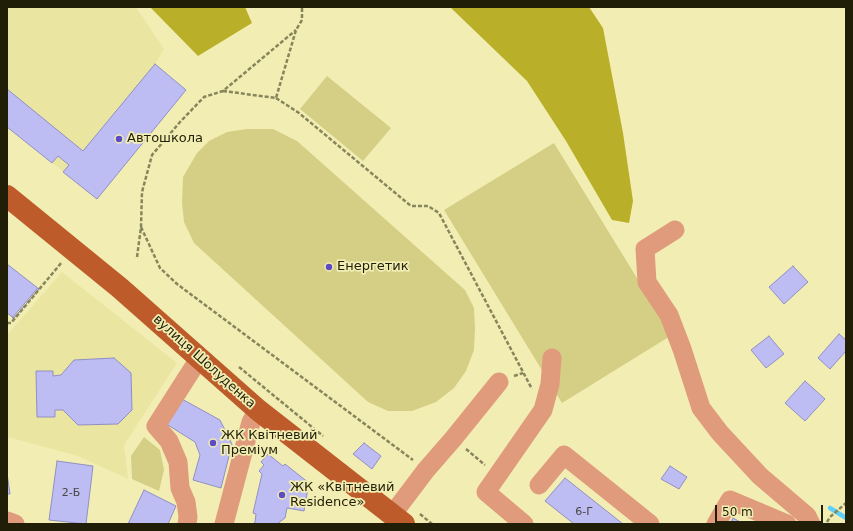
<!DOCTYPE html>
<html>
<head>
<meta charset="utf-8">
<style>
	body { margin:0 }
	#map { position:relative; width:853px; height:531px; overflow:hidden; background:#f2eeb3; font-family:"DejaVu Sans",sans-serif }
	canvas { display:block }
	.frame { position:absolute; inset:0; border:8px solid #201e07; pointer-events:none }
	.scale { position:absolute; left:715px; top:505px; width:108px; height:18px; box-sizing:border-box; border:2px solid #201e07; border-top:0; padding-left:5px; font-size:12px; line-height:14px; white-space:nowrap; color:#201e07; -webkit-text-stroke:3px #f2eeb3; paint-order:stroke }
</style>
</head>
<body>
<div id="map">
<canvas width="853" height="531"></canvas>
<div class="frame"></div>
<div class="scale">50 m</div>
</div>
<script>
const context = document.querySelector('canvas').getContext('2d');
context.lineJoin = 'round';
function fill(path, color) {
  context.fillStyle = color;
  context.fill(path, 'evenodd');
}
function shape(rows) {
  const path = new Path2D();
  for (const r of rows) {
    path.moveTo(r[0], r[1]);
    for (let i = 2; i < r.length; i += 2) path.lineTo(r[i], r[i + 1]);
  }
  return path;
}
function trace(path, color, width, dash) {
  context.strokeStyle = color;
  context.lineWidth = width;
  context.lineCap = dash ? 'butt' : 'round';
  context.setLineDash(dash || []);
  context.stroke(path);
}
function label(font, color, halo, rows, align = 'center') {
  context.font = font + ' "DejaVu Sans",sans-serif';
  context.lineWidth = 3.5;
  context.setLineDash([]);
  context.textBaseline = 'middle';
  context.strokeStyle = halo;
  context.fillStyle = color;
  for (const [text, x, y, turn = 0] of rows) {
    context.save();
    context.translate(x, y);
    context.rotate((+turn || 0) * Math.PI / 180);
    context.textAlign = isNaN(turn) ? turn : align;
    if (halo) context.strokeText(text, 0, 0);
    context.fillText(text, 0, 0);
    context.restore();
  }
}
fill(shape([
	[7,7,136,7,164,49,155,64,186,90,97,199,7,126],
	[62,272,177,363,124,445,128,479,78,456,7,437,7,335]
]), '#eae6a2');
fill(shape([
	[327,76,391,128,363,161,300,109],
	[247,129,273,129,297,141,465,290,474,308,475,329,474,350,466,371,454,388,436,402,412,411,388,411,368,402,194,243,184,222,182,203,183,177,197,153,209,141,227,132],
	[554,143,672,335,562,403,444,210],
	[144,437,160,450,164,470,159,491,132,479,131,456]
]), '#d4cf85');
fill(shape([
	[150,7,245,7,252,23,198,56],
	[450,7,589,7,603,28,623,133,633,201,629,223,612,220,566,141,527,81]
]), '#b9af28');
trace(shape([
	[830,508,846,518]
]), '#5fd0f8', 4.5);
const building = shape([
	[155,64,186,90,97,199,63,172,69,165,58,156,52,163,7,127,7,89,83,151,155,64],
	[7,264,39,289,14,318,7,313,7,264],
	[793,266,808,282,784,304,769,287,793,266],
	[37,289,39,289,14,318,12,318,37,289],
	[839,334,846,340,846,351,830,369,818,358,839,334],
	[769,336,784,354,766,368,751,350,769,336],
	[114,358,131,373,132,410,118,424,78,425,63,410,55,410,55,417,37,417,36,371,53,371,53,376,61,375,74,360,114,358],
	[805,381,825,399,805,421,785,403,805,381],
	[180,398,220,420,232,444,221,488,193,480,200,455,195,442,163,422,180,398],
	[364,443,381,456,372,469,353,454,364,443],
	[268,454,283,466,285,464,309,483,304,511,287,508,285,518,277,524,253,524,255,522,256,514,253,513,262,474,259,471,264,465,261,462,268,454],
	[57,461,93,466,86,524,49,520,57,461],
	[670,466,687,477,679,489,661,479,670,466],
	[7,473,10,494,7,494,7,473],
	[565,478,623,524,574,524,545,501,565,478],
	[144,490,176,506,168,524,128,524,144,490],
	[733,518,744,524,730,524,733,518]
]);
fill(building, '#bdbcf3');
trace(building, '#908fc4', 1);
trace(shape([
	[223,91,276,98,296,30,302,20,302,7],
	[276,98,299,113,411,206,428,206,439,213,532,389],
	[141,227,160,268,177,284,413,460],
	[137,257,141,227,142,192,152,155,180,122,204,97,223,91,296,30],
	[7,323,11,323,62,262],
	[239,367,323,436],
	[514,376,523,373],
	[466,449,485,465],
	[420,514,432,524],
	[827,522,830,517,846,503]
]), '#87855c', 2.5, [4, 2]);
trace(shape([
	[675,230,645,249,647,282,669,315,682,349,701,408,720,433,760,476,807,516,811,524],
	[539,485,564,455,650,524],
	[392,515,426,470,453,439,499,382],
	[7,521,15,524],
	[187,524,188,517,186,502,180,488,178,462,169,441,156,426,200,357],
	[224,524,251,422,258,410],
	[524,524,486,492,543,410,550,384,552,358],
	[716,524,730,500,787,524]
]), '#e09b7d', 19);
trace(shape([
	[7,196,120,288,258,410,404,524]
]), '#bd5b2a', 22);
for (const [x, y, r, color] of [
	[119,139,4,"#5e4bc3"],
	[329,267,4,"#5e4bc3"],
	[213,443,4,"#5e4bc3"],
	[282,495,4,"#5e4bc3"]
]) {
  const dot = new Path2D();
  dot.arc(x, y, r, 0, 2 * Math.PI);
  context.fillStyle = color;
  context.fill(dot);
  trace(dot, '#f2eeb3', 1.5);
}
label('11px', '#474642', null, [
	["2-Б",71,493],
	["6-Г",584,512]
]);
label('13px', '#201e07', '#f2eeb3', [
	["Автошкола",127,139],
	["Енергетик",337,267],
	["ЖК Квітневий",221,436],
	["Преміум",221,451],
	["ЖК «Квітневий",290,488],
	["Residence»",290,503]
], 'left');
label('13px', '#201e07', '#f2eeb3', [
	["вулиця Шолуденка",204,362,42]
]);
</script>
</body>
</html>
